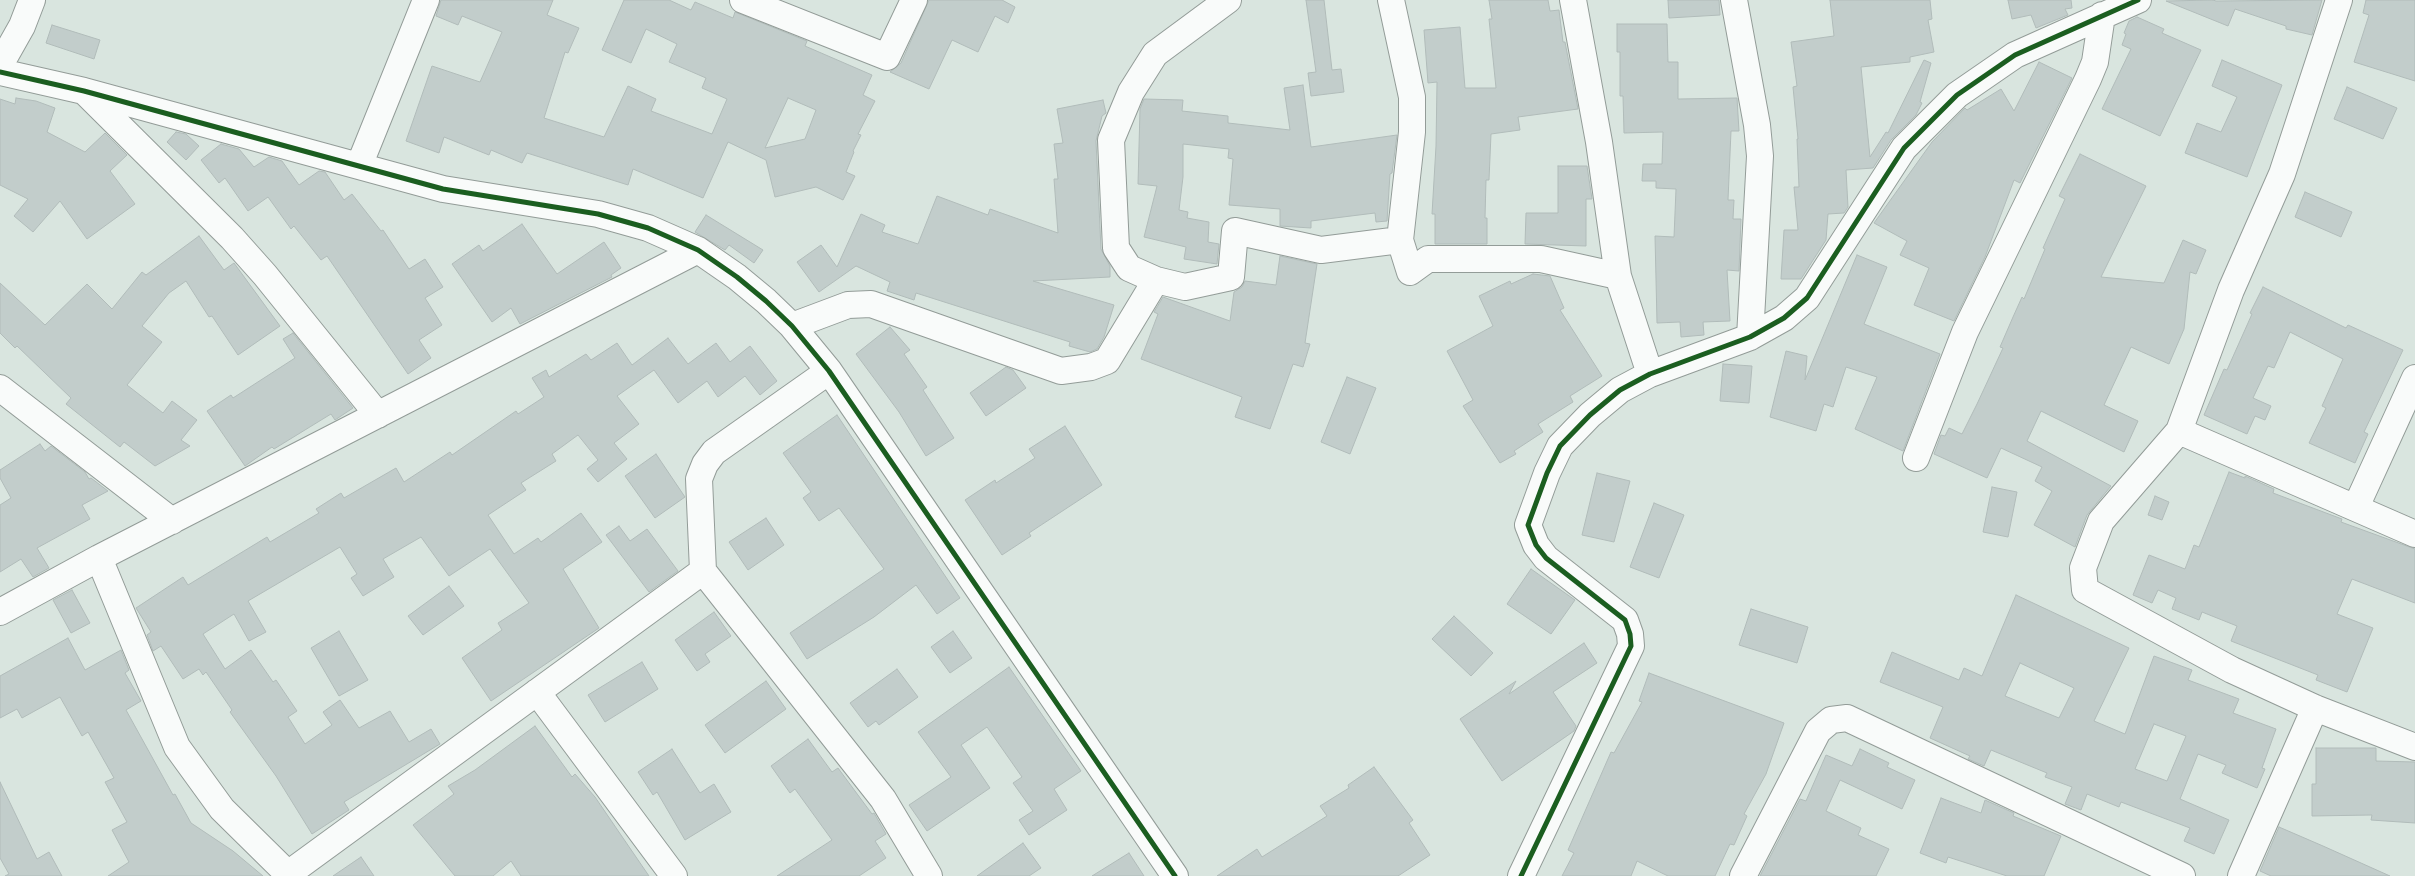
<!DOCTYPE html>
<html>
<head>
<meta charset="utf-8">
<style>
	body { margin:0 }
	canvas { display:block; background:#d9e5df }
</style>
</head>
<body>
<canvas width="2415" height="876"></canvas>
<script>
const context = document.querySelector('canvas').getContext('2d');
context.lineJoin = 'round';
function fill(path, color) {
  context.fillStyle = color;
  context.fill(path, 'evenodd');
}
function shape(rows) {
  const path = new Path2D();
  for (const r of rows) {
    path.moveTo(r[0], r[1]);
    for (let i = 2; i < r.length; i += 2) path.lineTo(r[i], r[i + 1]);
  }
  return path;
}
function trace(path, color, width, dash) {
  context.strokeStyle = color;
  context.lineWidth = width;
  context.lineCap = dash ? 'butt' : 'round';
  context.setLineDash(dash || []);
  context.stroke(path);
}
const building = shape([
	[441,0,553,0,547,15,579,28,568,53,565,52,544,118,604,137,628,86,656,99,651,111,712,134,727,99,702,88,706,78,669,62,677,44,646,29,631,63,602,50,624,0,669,0,691,10,695,2,733,18,735,12,807,41,805,46,872,75,863,95,875,101,858,134,861,135,853,151,854,152,846,172,855,176,843,200,816,187,775,197,766,160,728,142,703,198,633,169,628,185,527,153,522,163,491,150,489,155,444,137,439,153,406,141,432,66,480,82,502,32,462,16,458,25,436,16,441,0],
	[788,98,816,110,805,139,765,148,788,98],
	[929,0,1002,0,1015,7,1008,23,995,16,978,52,952,40,929,89,890,72,901,63,929,0],
	[1306,0,1324,0,1332,70,1341,69,1344,92,1311,96,1308,73,1316,72,1306,0],
	[1489,0,1548,0,1550,11,1559,10,1563,42,1565,42,1578,109,1518,117,1520,130,1491,134,1489,180,1486,180,1485,218,1487,218,1487,244,1435,244,1435,214,1432,214,1436,146,1437,82,1428,83,1424,30,1460,27,1465,88,1496,88,1489,19,1492,19,1489,0],
	[1668,0,1719,0,1720,15,1669,18,1668,0],
	[1830,0,1930,0,1932,19,1928,20,1934,52,1910,57,1910,62,1861,67,1870,157,1886,132,1888,133,1924,60,1931,63,1920,102,1922,103,1916,115,1891,140,1873,168,1846,170,1848,207,1844,213,1828,214,1826,240,1801,279,1781,279,1784,230,1798,230,1794,187,1799,187,1797,139,1798,139,1793,87,1797,86,1791,42,1834,36,1830,0],
	[2008,0,2071,0,2072,8,2065,9,2068,15,2036,28,2031,15,2012,19,2008,0],
	[2213,0,2216,1,2322,0,2312,35,2286,29,2286,26,2235,9,2228,26,2166,1,2213,0],
	[2366,0,2415,0,2415,81,2354,62,2369,15,2363,13,2366,0],
	[2137,17,2164,29,2162,33,2201,50,2160,136,2102,109,2131,49,2122,45,2126,34,2124,33,2129,21,2137,17],
	[1617,24,1667,24,1668,62,1678,62,1678,99,1737,98,1739,131,1731,131,1728,200,1734,200,1733,219,1741,219,1739,271,1727,270,1730,321,1703,322,1704,335,1681,337,1680,322,1657,323,1655,236,1674,237,1676,189,1656,188,1656,181,1642,181,1643,164,1662,164,1663,132,1624,133,1623,96,1620,96,1620,52,1617,52,1617,24],
	[52,25,100,40,94,59,46,43,52,25],
	[2222,60,2282,85,2247,177,2185,153,2197,123,2221,132,2237,97,2212,86,2222,60],
	[2039,62,2072,78,2020,183,2014,180,1985,257,1954,321,1914,305,1929,268,1900,255,1907,241,1874,223,1932,142,1965,108,1967,110,2001,89,2014,111,2039,62],
	[1303,85,1311,147,1397,135,1392,173,1390,174,1387,221,1376,222,1375,213,1311,221,1311,228,1280,226,1280,209,1229,205,1233,159,1228,158,1229,149,1183,144,1183,177,1179,210,1188,212,1187,218,1209,222,1208,242,1219,244,1217,264,1184,259,1186,247,1144,237,1157,186,1138,184,1140,109,1144,99,1183,100,1182,111,1228,116,1228,123,1290,130,1284,88,1303,85],
	[2347,87,2397,108,2383,139,2334,119,2347,87],
	[16,98,36,101,55,108,47,132,85,152,105,133,127,155,110,171,135,204,87,239,60,201,33,232,14,216,28,199,0,185,0,99,15,104,16,98],
	[1103,100,1106,113,1102,116,1096,141,1101,249,1110,266,1110,277,1033,281,1114,305,1104,337,1097,349,1090,352,1069,346,1070,342,916,293,914,300,887,291,890,282,856,266,819,292,797,262,821,245,837,267,861,214,885,225,882,232,918,244,937,196,988,215,990,209,1058,233,1054,179,1058,179,1054,144,1063,143,1057,109,1103,100],
	[176,132,186,134,199,146,186,160,167,142,176,132],
	[221,144,239,149,254,167,269,157,282,161,299,185,319,171,325,172,344,200,352,194,381,231,383,230,409,269,425,259,443,287,425,298,442,325,419,340,431,358,408,374,327,256,321,260,294,226,291,229,268,197,248,211,225,178,219,183,201,160,221,144],
	[2080,154,2146,186,2101,277,2164,283,2183,240,2206,250,2196,274,2190,272,2184,329,2169,364,2131,347,2104,405,2138,421,2124,452,2041,411,2027,441,2111,486,2087,515,2075,547,2034,525,2052,491,2035,481,2042,467,2001,448,1987,478,1934,454,1941,435,1945,436,1949,428,1962,434,1977,404,2003,348,2000,347,2013,317,2022,297,2024,299,2045,249,2043,248,2065,199,2059,196,2080,154],
	[1558,166,1587,166,1592,199,1586,199,1586,246,1525,244,1526,213,1558,213,1558,166],
	[2305,192,2352,212,2341,237,2295,217,2305,192],
	[706,215,763,250,754,263,729,245,725,250,695,232,706,215],
	[522,224,557,274,604,242,621,268,611,275,612,277,520,324,511,308,492,322,452,264,479,245,483,251,522,224],
	[199,236,224,270,234,263,280,326,238,355,212,316,209,317,186,281,169,293,142,326,162,342,127,385,163,413,172,401,197,420,181,440,190,446,155,466,124,442,120,447,66,404,71,398,17,346,15,348,0,333,0,283,45,325,87,284,112,309,142,272,146,275,199,236],
	[1857,255,1887,267,1864,324,1940,354,1903,451,1855,429,1877,377,1846,367,1833,407,1824,404,1816,431,1770,417,1786,351,1807,356,1805,380,1857,255],
	[1280,256,1317,264,1305,343,1310,344,1303,367,1293,364,1270,429,1235,417,1242,397,1141,359,1158,314,1154,312,1163,297,1230,321,1234,292,1242,287,1245,281,1276,285,1280,256],
	[1533,274,1550,276,1564,308,1560,310,1602,376,1570,396,1573,402,1538,424,1543,432,1514,451,1516,454,1500,463,1463,406,1473,400,1447,351,1493,326,1479,296,1510,281,1511,284,1533,274],
	[2263,287,2346,328,2348,325,2403,350,2364,432,2368,434,2355,463,2309,443,2326,408,2322,406,2343,359,2290,332,2274,368,2268,366,2253,398,2271,406,2265,420,2255,416,2247,434,2204,415,2224,369,2227,370,2252,314,2250,313,2263,287],
	[890,327,910,350,904,354,927,387,923,390,954,438,926,456,899,412,856,354,890,327],
	[293,333,353,408,335,420,331,414,274,449,272,447,245,466,207,411,231,395,233,398,295,358,283,339,293,333],
	[668,338,688,364,716,343,730,362,750,346,777,381,760,395,745,376,718,397,707,381,678,403,654,370,617,396,639,424,614,443,627,459,598,482,587,469,598,460,578,435,552,454,556,461,521,483,526,490,488,515,514,554,538,538,541,542,581,513,602,542,563,569,599,628,491,701,462,658,502,630,498,623,529,603,490,549,449,576,421,537,383,559,394,577,363,596,351,578,357,574,340,547,248,601,266,632,249,641,234,614,203,634,225,669,251,650,273,682,276,680,297,711,288,717,305,744,332,725,323,712,340,700,359,728,390,711,409,742,431,729,440,744,344,802,349,810,312,834,276,776,230,712,232,710,206,672,203,675,199,669,183,679,161,646,153,651,147,635,151,632,136,608,183,577,188,585,267,537,270,542,319,513,316,509,341,493,344,498,396,468,404,482,450,452,452,455,516,411,518,414,544,397,532,378,546,370,549,377,586,354,591,360,617,343,632,365,668,338],
	[1723,364,1752,366,1749,403,1720,401,1723,364],
	[1006,367,1013,370,1026,388,986,416,970,393,1006,367],
	[1347,377,1376,388,1350,454,1321,442,1347,377],
	[837,415,960,598,937,614,916,585,874,617,807,659,790,633,884,569,839,508,819,521,803,498,811,492,783,453,837,415],
	[1065,426,1102,485,1029,533,1031,536,1002,555,965,500,995,480,996,483,1035,458,1029,449,1065,426],
	[40,444,45,451,51,446,85,472,89,479,91,478,108,491,82,505,90,519,37,548,49,568,33,577,21,559,0,572,0,505,11,498,0,478,0,470,40,444],
	[656,454,685,497,655,518,625,476,656,454],
	[2229,472,2245,478,2245,476,2274,489,2273,493,2342,519,2341,522,2415,549,2415,603,2352,579,2337,614,2373,628,2347,692,2316,680,2318,675,2231,641,2237,626,2202,612,2199,620,2172,609,2176,598,2158,590,2152,603,2133,595,2149,555,2185,569,2194,545,2199,547,2229,472],
	[1597,473,1630,481,1614,542,1582,535,1597,473],
	[1992,487,2017,492,2008,537,1983,532,1992,487],
	[2155,496,2169,502,2162,520,2148,515,2155,496],
	[1654,503,1684,515,1659,578,1630,567,1654,503],
	[766,518,784,545,748,570,729,542,766,518],
	[619,526,630,541,647,529,678,571,649,592,606,535,619,526],
	[1531,569,1575,600,1551,634,1507,604,1531,569],
	[449,586,464,606,423,635,408,616,449,586],
	[72,590,90,623,71,633,53,600,72,590],
	[2016,595,2129,648,2094,721,2125,734,2154,656,2192,670,2188,680,2239,699,2233,713,2276,729,2262,768,2265,769,2257,788,2222,773,2226,765,2198,754,2180,799,2229,820,2214,854,2184,841,2190,828,2121,802,2119,807,2087,794,2081,810,2065,804,2072,787,2045,777,2047,773,1991,750,1984,766,1968,759,1970,756,1930,738,1943,707,1880,682,1892,652,1959,680,1964,668,1982,676,2016,595],
	[2020,663,2074,688,2059,718,2005,696,2020,663],
	[2154,724,2186,736,2167,781,2135,769,2154,724],
	[1751,609,1808,627,1797,663,1739,645,1751,609],
	[714,612,731,636,705,654,710,662,697,671,675,640,714,612],
	[1454,616,1493,653,1471,676,1432,639,1454,616],
	[339,631,368,680,339,696,311,648,339,631],
	[953,631,972,658,950,673,931,647,953,631],
	[68,638,85,670,121,650,129,670,125,673,141,701,126,710,173,795,175,794,191,823,233,851,263,876,108,876,129,862,112,830,127,822,105,782,114,778,88,732,82,736,60,697,22,718,17,709,0,718,0,676,68,638],
	[1584,643,1597,663,1553,692,1576,726,1574,731,1502,781,1460,719,1516,681,1509,694,1584,643],
	[642,662,658,689,605,722,588,695,642,662],
	[1009,667,1081,771,1054,789,1067,810,1029,835,1019,820,1033,811,1013,783,1022,777,987,727,961,745,990,788,927,831,909,805,951,777,918,732,1009,667],
	[897,669,918,697,879,725,876,721,868,727,850,703,897,669],
	[1649,673,1784,723,1766,774,1744,814,1747,816,1734,845,1730,844,1715,876,1668,876,1637,861,1631,876,1562,876,1574,853,1568,850,1611,752,1614,753,1642,702,1639,701,1649,673],
	[766,681,786,709,725,753,705,725,766,681],
	[535,726,572,777,575,774,595,797,649,876,521,876,511,861,493,876,455,876,413,825,454,794,448,786,475,770,535,726],
	[808,739,832,772,838,768,872,814,874,813,886,834,875,841,886,858,859,876,777,876,832,840,795,789,790,793,771,766,808,739],
	[2316,748,2376,748,2376,761,2415,762,2415,823,2371,820,2372,815,2312,816,2312,784,2316,784,2316,748],
	[672,749,700,793,714,784,731,812,685,840,657,792,653,795,638,772,672,749],
	[1860,749,1889,763,1887,767,1915,780,1902,809,1840,780,1826,811,1861,828,1858,835,1889,849,1876,876,1760,876,1800,799,1806,801,1826,755,1852,766,1860,749],
	[1374,767,1413,820,1409,823,1430,855,1398,876,1217,876,1257,849,1262,857,1327,816,1320,806,1349,788,1348,785,1374,767],
	[0,782,37,859,49,852,62,876,5,876,9,874,0,858,0,782],
	[1941,798,1981,813,1985,800,2014,813,2013,816,2061,836,2044,876,2007,876,1948,857,1946,863,1920,853,1941,798],
	[2279,827,2323,846,2390,876,2271,876,2260,871,2279,827],
	[1023,843,1041,868,1029,876,977,876,1023,843],
	[1129,853,1144,876,1092,876,1129,853],
	[361,857,374,876,333,876,361,857]
]);
fill(building, '#c2cdcb');
trace(building, '#b1bcba', 1);
const minor = shape([
	[743,0,887,57,914,0],
	[1228,0,1155,54,1131,92,1111,140,1116,248,1129,268,1156,280,1185,287,1231,277,1235,231,1321,250,1400,240],
	[1391,0,1412,97,1412,132,1400,240,1410,272,1428,259,1541,259,1618,276],
	[1573,0,1599,142,1618,276,1650,374],
	[1734,0,1757,125,1760,156,1750,337],
	[2339,0,2282,174,2231,290,2179,431,2101,521,2083,568,2085,590,2232,670,2315,708,2415,747],
	[0,65,22,26,32,0],
	[0,72,84,91,443,189,598,214,648,228,698,250,737,277,766,301,792,326,829,371,1175,876],
	[85,92,232,238,265,275,378,415],
	[359,166,426,0],
	[792,326,848,305,871,304,1061,371,1091,367,1107,361,1156,280],
	[829,371,714,452,705,464,699,479,703,571,883,799,929,876],
	[0,388,172,521],
	[2179,431,2415,534],
	[1916,458,1965,332,2088,79,2095,62,2102,15],
	[2356,507,2415,378],
	[99,558,177,747,222,809,290,876],
	[0,612,99,558,698,250],
	[537,692,674,876],
	[288,874,703,571],
	[1521,876,1631,646,1630,634,1625,620,1546,558,1536,545,1528,525,1547,473,1560,446,1590,415,1620,390,1650,374,1750,337,1784,318,1807,298,1904,148,1957,95,2015,55,2138,0],
	[1743,876,1818,731,1831,720,1847,718,2182,876],
	[2241,876,2315,708]
]);
trace(minor, '#939c98', 28);
trace(minor, '#f9fbfa', 26);
trace(shape([
	[0,72,84,91,443,189,598,214,648,228,698,250,737,277,766,301,792,326,829,371,1175,876],
	[1521,876,1631,646,1630,634,1625,620,1546,558,1536,545,1528,525,1547,473,1560,446,1590,415,1620,390,1650,374,1750,337,1784,318,1807,298,1904,148,1957,95,2015,55,2138,0]
]), '#1b5e20', 5);
</script>
</body>
</html>
